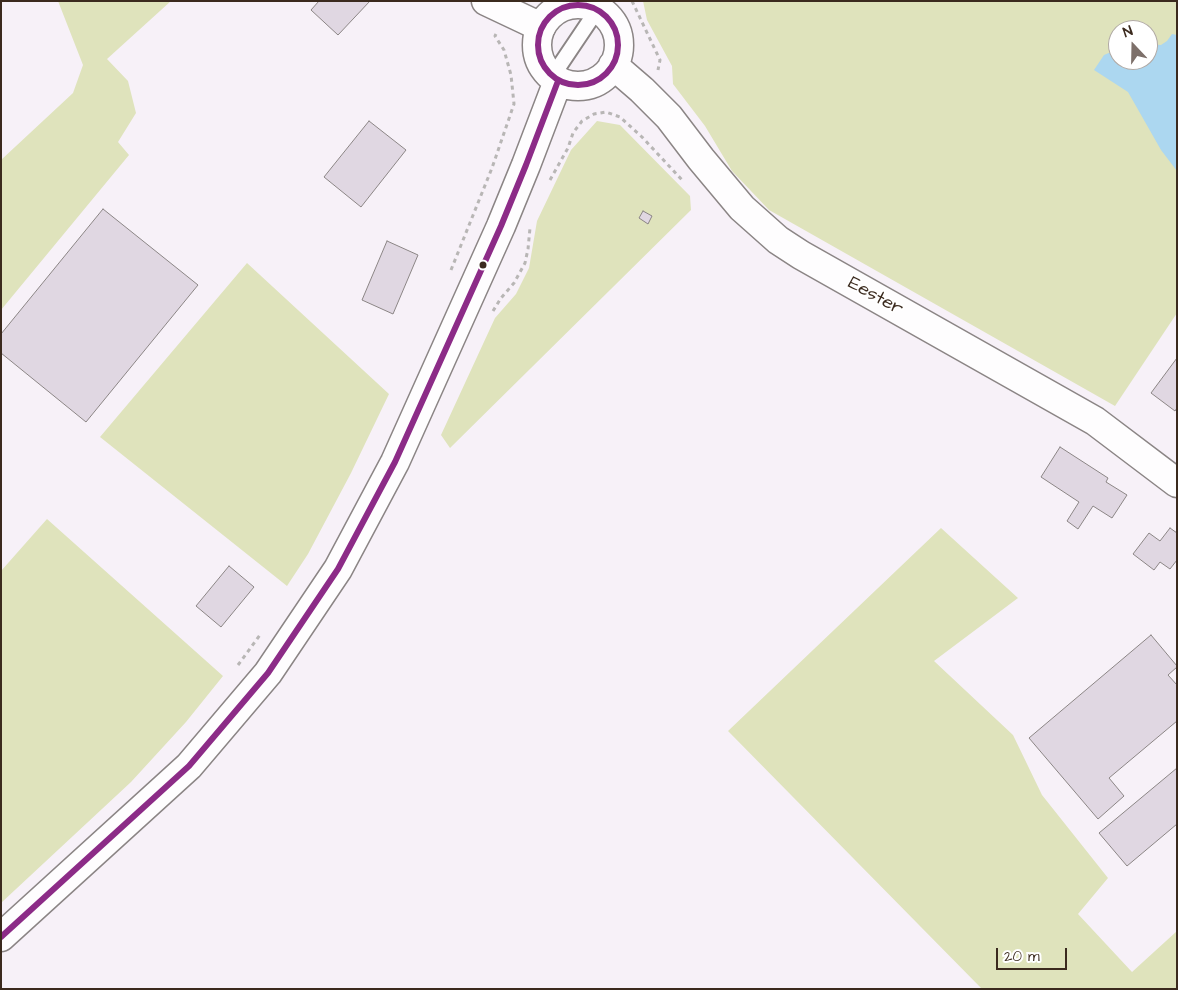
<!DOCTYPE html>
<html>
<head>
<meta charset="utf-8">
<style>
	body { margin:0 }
	#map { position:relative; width:1178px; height:990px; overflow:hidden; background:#f7f1f8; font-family:"Architects Daughter",sans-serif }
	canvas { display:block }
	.frame { position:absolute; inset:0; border:2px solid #3b2a1e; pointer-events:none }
	.north { position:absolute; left:1108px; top:20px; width:50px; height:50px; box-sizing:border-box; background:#fff; border:1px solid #b1aaa5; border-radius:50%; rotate:339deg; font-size:14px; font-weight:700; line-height:20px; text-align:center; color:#3b2a1e }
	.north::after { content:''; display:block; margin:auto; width:18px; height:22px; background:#7d706a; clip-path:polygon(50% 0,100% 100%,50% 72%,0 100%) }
	.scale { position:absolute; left:996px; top:948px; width:71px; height:22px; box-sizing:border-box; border:2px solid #3b2a1e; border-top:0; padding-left:6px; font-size:15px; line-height:18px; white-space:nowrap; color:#3b2a1e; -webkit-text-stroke:4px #fff; paint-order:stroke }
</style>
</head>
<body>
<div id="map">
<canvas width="1178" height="990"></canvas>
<div class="frame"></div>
<div class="north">N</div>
<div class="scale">20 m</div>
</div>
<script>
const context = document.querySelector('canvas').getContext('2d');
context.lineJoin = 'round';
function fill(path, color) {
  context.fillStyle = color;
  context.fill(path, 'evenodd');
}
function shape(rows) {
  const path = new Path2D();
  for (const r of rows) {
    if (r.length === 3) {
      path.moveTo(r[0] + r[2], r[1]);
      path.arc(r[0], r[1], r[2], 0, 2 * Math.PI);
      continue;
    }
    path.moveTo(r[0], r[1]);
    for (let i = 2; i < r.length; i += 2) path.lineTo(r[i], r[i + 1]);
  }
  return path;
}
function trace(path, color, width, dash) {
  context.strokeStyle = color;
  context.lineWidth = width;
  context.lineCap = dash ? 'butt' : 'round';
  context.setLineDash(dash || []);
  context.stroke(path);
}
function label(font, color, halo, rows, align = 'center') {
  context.font = font + ' "Architects Daughter",sans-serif';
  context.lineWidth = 4;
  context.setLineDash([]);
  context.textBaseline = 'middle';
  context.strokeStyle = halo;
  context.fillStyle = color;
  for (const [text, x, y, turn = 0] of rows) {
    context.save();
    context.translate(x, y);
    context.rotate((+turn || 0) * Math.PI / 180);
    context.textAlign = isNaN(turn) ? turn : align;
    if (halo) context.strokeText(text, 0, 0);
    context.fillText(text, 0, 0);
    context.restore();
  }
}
fill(shape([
	[58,1,171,1,107,59,128,81,136,113,118,142,129,155,1,310,1,160,73,93,83,65],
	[643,1,1177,1,1177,313,1115,406,769,210,732,171,705,126,673,84,672,66,647,20],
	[1118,30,1148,30,1148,60,1118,60],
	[597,121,620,125,690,196,691,210,450,448,441,435,495,318,516,294,529,268,537,221,571,150],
	[247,263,389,394,351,473,308,554,287,586,100,437],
	[47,519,223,676,186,722,131,782,1,903,1,571],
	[941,528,1018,598,934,661,1013,735,1042,795,1108,878,1078,914,1132,972,1177,931,1177,989,982,989,728,731]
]), '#dfe3bc');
fill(shape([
	[1172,34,1177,35,1177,171,1161,150,1128,92,1094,70,1104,55,1118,49,1118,60,1148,60,1148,44,1161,45,1167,41]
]), '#acd7f0');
const building = shape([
	[319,1,370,1,338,35,311,10,319,1],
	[369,121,406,150,361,207,324,177,369,121],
	[103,209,198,285,86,422,1,353,1,334,103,209],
	[643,211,652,216,648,224,639,218,643,211],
	[387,241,418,255,393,314,362,300,387,241],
	[1177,358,1177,408,1175,411,1151,393,1177,358],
	[1060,447,1108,478,1106,482,1127,495,1112,518,1093,506,1078,529,1067,521,1079,502,1041,477,1060,447],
	[1170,528,1177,533,1177,560,1170,569,1160,562,1154,570,1133,554,1149,533,1160,541,1170,528],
	[229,566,254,587,221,627,196,606,229,566],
	[1151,635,1177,666,1177,667,1168,675,1177,685,1177,721,1109,778,1124,796,1098,819,1029,738,1151,635],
	[1177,768,1177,824,1127,866,1099,833,1177,768]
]);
fill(building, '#e0d7e2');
trace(building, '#8b8585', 1);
const service = shape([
	[552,77,597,10]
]);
const tertiary = shape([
	[486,1,541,27]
]);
const secondary = shape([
	[578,45,41],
	[613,65,642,90,669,117,701,159,742,208,778,240,801,255,1095,421,1177,483],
	[1,937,189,766,268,673,338,569,395,462,501,226,526,165,558,81]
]);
trace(service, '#8b8585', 18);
trace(tertiary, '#8b8585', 31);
trace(secondary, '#8b8585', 31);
trace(shape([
	[632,1,660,60,658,70],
	[550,180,568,148,573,133,582,121,594,114,606,112,620,117,642,137,683,181],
	[451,270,492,168,514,104,511,75,504,50,495,36,496,34],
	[493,311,501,298,514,283,525,263,528,249,530,228],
	[238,665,260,635]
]), '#b8b6b5', 3, [4, 4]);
trace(service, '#fefdfe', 14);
trace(tertiary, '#fefdfe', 28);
trace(secondary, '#fefdfe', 28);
trace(shape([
	[578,45,40],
	[1,937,189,766,268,673,338,569,395,462,501,226,526,165,558,81]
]), '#8c2b87', 6);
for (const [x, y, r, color] of [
	[483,265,4.5,"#3b2a1e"]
]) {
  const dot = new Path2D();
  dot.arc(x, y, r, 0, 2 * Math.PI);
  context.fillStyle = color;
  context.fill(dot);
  trace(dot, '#fff', 2);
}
label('19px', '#3b2a1e', '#fff', [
	["Eester",875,297,29]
]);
</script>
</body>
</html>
